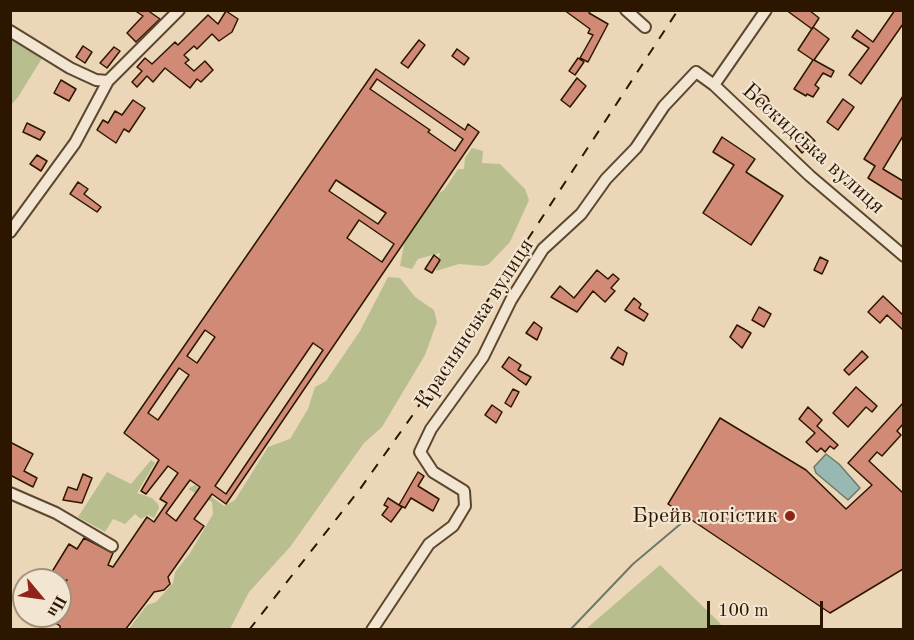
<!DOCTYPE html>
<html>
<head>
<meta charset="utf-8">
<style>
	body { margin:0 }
	#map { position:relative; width:914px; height:640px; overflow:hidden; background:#ebd7b8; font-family:"Old Standard TT",serif }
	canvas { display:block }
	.frame { position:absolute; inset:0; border:12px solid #2d1600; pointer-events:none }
	.north { position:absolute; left:12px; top:568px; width:60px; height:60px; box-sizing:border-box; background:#f2e5d1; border:2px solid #a3927d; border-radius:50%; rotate:119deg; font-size:16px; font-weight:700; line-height:24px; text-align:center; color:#2d1600 }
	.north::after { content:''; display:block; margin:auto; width:21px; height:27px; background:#8f2418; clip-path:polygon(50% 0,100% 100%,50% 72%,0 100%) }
	.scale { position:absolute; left:707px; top:601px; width:116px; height:27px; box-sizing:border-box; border:3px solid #2d1600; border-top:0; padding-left:8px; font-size:18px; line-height:21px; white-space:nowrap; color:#2d1600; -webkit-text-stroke:4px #f2e5d1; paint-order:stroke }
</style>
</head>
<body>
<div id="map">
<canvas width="914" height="640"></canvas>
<div class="frame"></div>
<div class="north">Пн</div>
<div class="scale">100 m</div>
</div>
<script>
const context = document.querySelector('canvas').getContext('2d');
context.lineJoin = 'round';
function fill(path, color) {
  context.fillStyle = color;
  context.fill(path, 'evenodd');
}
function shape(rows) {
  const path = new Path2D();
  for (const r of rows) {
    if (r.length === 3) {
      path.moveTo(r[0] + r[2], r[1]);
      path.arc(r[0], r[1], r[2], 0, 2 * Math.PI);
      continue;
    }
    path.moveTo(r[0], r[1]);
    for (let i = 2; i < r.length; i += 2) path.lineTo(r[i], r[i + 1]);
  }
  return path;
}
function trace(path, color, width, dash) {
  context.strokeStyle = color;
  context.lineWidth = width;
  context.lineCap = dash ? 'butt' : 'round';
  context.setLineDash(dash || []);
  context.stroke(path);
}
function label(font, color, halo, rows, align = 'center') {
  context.font = font + ' "Old Standard TT",serif';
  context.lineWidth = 4.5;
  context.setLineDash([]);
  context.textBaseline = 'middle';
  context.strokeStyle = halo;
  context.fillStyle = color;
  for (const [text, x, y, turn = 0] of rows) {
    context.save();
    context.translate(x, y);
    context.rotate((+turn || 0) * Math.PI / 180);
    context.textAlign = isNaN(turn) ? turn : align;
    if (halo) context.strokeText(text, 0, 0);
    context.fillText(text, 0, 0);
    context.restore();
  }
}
fill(shape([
	[11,33,44,55,18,97,11,105],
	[472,148,483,151,482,163,500,164,525,189,529,200,510,242,489,264,483,266,459,264,436,271,440,253,418,259,412,269,400,266,404,244,424,202,444,190,458,169,464,169,465,158],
	[388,277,400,278,415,297,434,310,437,322,425,355,382,427,364,443,290,547,249,592,230,629,128,630,147,605,156,602,173,583,175,572,190,553,213,514,212,502,188,489,195,485,224,506,235,500,268,447,290,439,308,409,315,387,326,381,360,331],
	[151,460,155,463,137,493,152,498,158,504,159,508,154,518,148,515,141,519,135,514,125,524,113,519,105,532,78,517,107,472,131,484],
	[660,565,721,624,717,629,586,629]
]), '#b8be8e');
const water = shape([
	[826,454,839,464,860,488,848,500,816,473,814,467,826,454]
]);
fill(water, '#98b9b1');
trace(water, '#6d786a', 1.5);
trace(shape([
	[570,630,633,564,684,521]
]), '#6d786a', 2);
const building = shape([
	[134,10,147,10,160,19,136,42,127,33,143,16,134,10],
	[564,10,591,10,589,13,608,24,588,62,580,58,593,35,588,33,590,29,564,10],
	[786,10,809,10,819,18,812,29,786,10],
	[895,10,903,10,903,24,861,84,849,75,869,48,852,37,857,30,873,42,895,10],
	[226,11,238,19,232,32,219,41,212,34,197,49,194,46,184,55,189,60,185,63,194,71,205,61,213,70,201,82,197,79,190,88,165,68,153,82,147,76,137,87,132,82,142,71,137,67,145,58,152,64,175,42,178,45,208,15,218,24,226,11],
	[813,27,829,39,814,60,834,71,831,77,823,73,815,85,819,88,813,97,807,94,806,96,794,89,813,60,798,50,813,27],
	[419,40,425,45,408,68,401,63,419,40],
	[83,46,92,52,85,63,76,57,83,46],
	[114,47,120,51,107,68,100,63,114,47],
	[457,49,469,58,464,65,452,56,457,49],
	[578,58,584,62,575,75,569,71,578,58],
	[376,69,465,130,468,124,479,132,226,504,212,494,194,519,204,526,168,577,170,584,164,590,154,592,125,630,60,630,60,626,45,616,60,616,60,591,67,580,47,580,69,544,77,549,84,538,113,553,108,565,113,567,147,517,154,522,167,503,160,499,178,473,168,466,146,494,141,491,159,460,124,433,376,69],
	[377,79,463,139,455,151,428,132,430,130,370,89,377,79],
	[336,180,386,213,378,224,329,191,336,180],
	[359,220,394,244,382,262,347,238,359,220],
	[205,330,215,337,197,363,187,356,205,330],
	[313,343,323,350,226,494,215,486,313,343],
	[179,368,189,375,158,420,148,413,179,368],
	[190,480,200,487,176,521,166,513,190,480],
	[577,78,586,86,570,107,561,100,577,78],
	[61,80,76,89,69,101,54,93,61,80],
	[762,102,7],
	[903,96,903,136,883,169,903,181,903,200,868,178,875,166,864,159,903,96],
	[843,99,854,107,838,130,827,122,843,99],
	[133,100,145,108,129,132,124,129,116,143,97,130,103,120,108,123,115,111,122,115,133,100],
	[27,123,45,132,40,140,23,132,27,123],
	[806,132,815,141,802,153,796,146,798,143,796,140,806,132],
	[722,137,755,159,746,172,783,196,751,245,703,213,734,165,713,152,722,137],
	[37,155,47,161,41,171,30,164,37,155],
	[78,182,88,189,84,194,101,207,97,212,70,194,78,182],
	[434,255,440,260,432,273,425,269,434,255],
	[820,257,828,261,822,274,814,270,820,257],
	[597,270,608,279,613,274,619,279,611,288,615,291,605,302,593,291,577,312,551,297,560,286,574,298,597,270],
	[883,296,903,315,903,330,887,315,880,323,868,312,883,296],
	[634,298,641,304,639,308,648,314,644,321,625,310,634,298],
	[759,307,771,314,764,327,752,320,759,307],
	[534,322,542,328,537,340,526,333,534,322],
	[737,325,751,333,742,348,730,337,737,325],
	[618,347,627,353,623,365,611,358,618,347],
	[862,351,868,357,849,375,844,370,862,351],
	[509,357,521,365,518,370,531,377,526,385,502,367,509,357],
	[856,387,877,406,872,412,866,407,848,427,833,413,856,387],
	[513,389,519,392,511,407,505,403,513,389],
	[903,403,903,424,897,431,901,435,882,456,877,452,869,461,903,493,903,569,830,613,668,504,720,418,806,470,846,509,872,485,848,463,903,403],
	[492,405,502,412,496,423,485,415,492,405],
	[808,407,822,420,817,426,838,445,834,449,830,446,825,452,821,448,817,452,806,442,815,433,799,419,808,407],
	[10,442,33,454,24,471,37,478,33,487,10,475,10,442],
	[418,472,424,476,418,486,439,499,433,511,411,498,405,508,399,505,418,472],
	[83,474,92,478,82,503,63,500,68,487,77,490,83,474],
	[388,498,402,507,391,522,382,515,388,507,384,505,388,498]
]);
fill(building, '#d08a75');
trace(building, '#2d1600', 1.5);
const minor = shape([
	[626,10,645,27],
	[10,31,70,68,96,80,108,81],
	[714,85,766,10],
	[10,232,75,143,108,81,179,10],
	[10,493,56,513,112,546],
	[372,630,429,544,453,526,465,506,464,491,433,472,420,452,431,429,483,357,511,300,543,249,581,214,606,179,636,148,664,106,696,72,714,85,810,176,904,256]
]);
trace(minor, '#5c462e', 14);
trace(minor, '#f2e5d1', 10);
trace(shape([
	[249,630,360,489,412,416,678,10]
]), '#2d1600', 2, [10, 10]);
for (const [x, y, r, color] of [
	[790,516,6,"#8f2418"]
]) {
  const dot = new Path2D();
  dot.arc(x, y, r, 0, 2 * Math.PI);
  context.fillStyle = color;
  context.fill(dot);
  trace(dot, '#f2e5d1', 2);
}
label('22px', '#2d1600', '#f2e5d1', [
	["Бескидська вулиця",813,149,42],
	["Краснянська вулиця",475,324,-57]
]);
label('22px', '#2d1600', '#f2e5d1', [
	["Брейв логістик",778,516]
], 'right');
</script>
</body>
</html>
